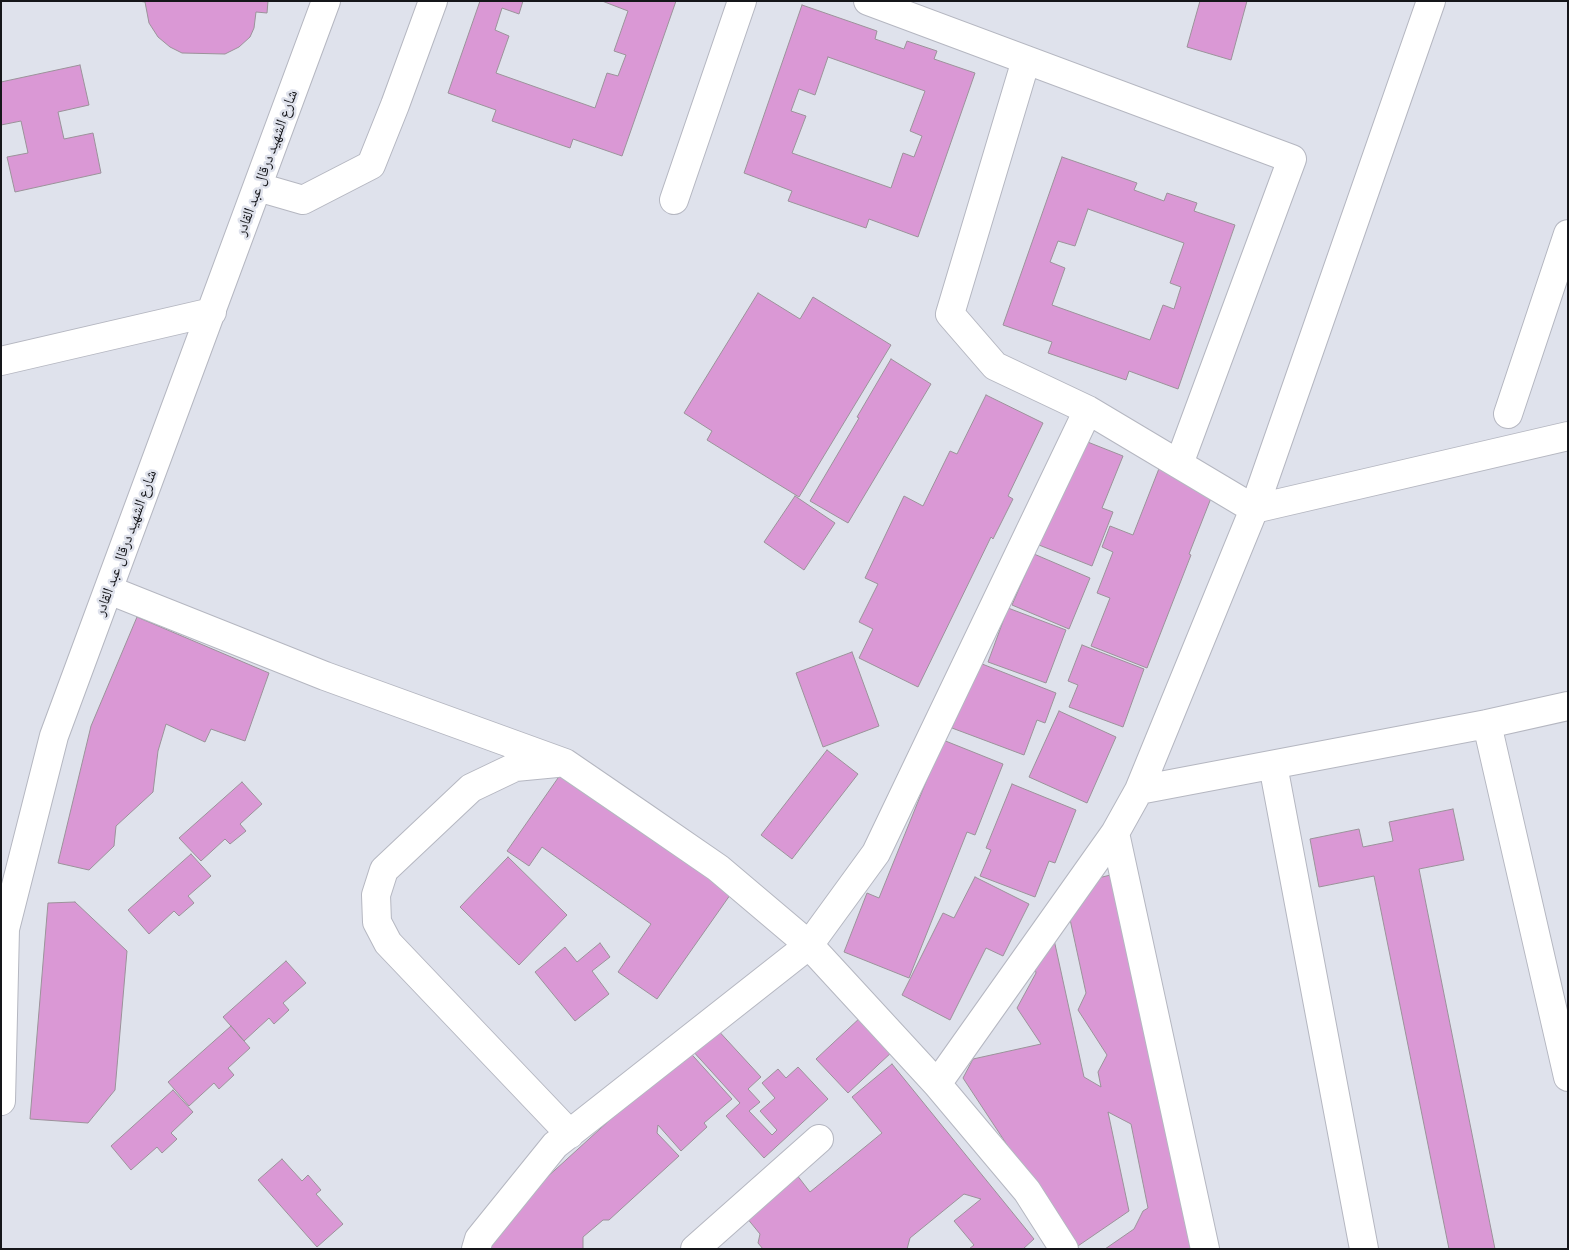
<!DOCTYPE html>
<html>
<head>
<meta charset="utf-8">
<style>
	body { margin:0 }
	#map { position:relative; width:1569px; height:1250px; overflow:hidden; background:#dfe2ec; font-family:Manrope,sans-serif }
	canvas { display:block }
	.frame { position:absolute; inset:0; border:2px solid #15161a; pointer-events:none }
</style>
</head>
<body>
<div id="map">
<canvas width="1569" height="1250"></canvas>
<div class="frame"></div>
</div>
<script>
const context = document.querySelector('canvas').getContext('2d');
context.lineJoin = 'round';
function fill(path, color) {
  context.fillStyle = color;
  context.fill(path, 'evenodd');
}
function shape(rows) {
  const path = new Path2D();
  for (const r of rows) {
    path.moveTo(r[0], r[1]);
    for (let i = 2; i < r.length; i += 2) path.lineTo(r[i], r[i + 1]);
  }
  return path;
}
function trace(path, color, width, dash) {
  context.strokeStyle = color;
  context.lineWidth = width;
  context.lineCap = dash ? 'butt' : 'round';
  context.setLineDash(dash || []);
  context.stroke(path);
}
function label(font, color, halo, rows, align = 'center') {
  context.font = font + ' Manrope,"Noto Naskh Arabic",sans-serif';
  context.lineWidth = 5;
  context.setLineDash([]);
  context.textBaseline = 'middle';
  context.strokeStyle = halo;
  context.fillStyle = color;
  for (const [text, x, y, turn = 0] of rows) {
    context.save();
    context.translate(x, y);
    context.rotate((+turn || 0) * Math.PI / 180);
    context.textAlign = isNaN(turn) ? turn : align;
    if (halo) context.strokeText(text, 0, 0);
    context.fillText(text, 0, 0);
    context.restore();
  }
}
const building = shape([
	[138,1,268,1,267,13,256,12,254,28,250,37,239,47,225,54,182,53,170,47,158,37,149,23,145,2,138,1],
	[480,1,523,1,519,14,502,8,495,30,509,36,496,73,595,108,607,73,618,76,626,55,614,51,628,11,602,1,676,1,622,156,573,139,570,148,492,121,496,110,448,93,480,1],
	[1200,1,1247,1,1231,60,1187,47,1200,1],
	[802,5,877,31,875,39,904,49,907,41,937,51,934,59,975,73,918,237,869,219,866,228,788,201,792,191,744,173,802,5],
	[828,57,925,91,910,131,922,136,914,157,903,153,891,188,792,153,806,116,791,111,799,89,815,95,828,57],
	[80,65,89,105,58,112,64,139,93,133,101,173,15,192,7,157,28,153,21,121,1,125,1,82,80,65],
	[1062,157,1137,183,1134,190,1164,201,1167,193,1197,203,1194,211,1235,225,1178,389,1129,371,1126,380,1048,353,1052,342,1003,325,1062,157],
	[1088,209,1184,243,1170,283,1181,287,1174,309,1163,305,1150,340,1052,305,1065,268,1050,262,1058,241,1075,246,1088,209],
	[758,293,800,319,813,297,891,345,799,497,707,440,712,431,684,413,758,293],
	[891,359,931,384,848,523,810,501,859,418,857,417,891,359],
	[986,395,1043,423,1008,496,1013,499,993,539,991,537,918,687,859,658,873,629,859,622,878,584,865,578,904,496,923,506,950,451,957,454,986,395],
	[1080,439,1123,456,1102,508,1113,512,1092,566,1039,545,1080,439],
	[1160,466,1215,488,1189,554,1191,555,1147,668,1091,646,1110,598,1097,593,1113,552,1102,547,1110,526,1133,535,1160,466],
	[795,496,835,523,804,570,764,542,795,496],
	[1034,554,1090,578,1069,629,1012,605,1034,554],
	[1008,608,1066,630,1046,683,988,662,1008,608],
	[137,617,269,673,245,741,211,729,205,742,166,724,158,751,153,792,116,826,114,846,89,870,58,863,91,726,137,617],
	[1082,645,1144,669,1123,727,1069,707,1078,685,1068,681,1082,645],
	[852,652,879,726,823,747,796,673,852,652],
	[977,662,1056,693,1045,723,1037,720,1024,755,952,728,977,662],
	[1059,711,1116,737,1087,803,1029,777,1059,711],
	[943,740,1003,764,975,835,967,832,909,978,844,952,867,893,879,898,943,740],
	[827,750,858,774,792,859,761,835,827,750],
	[565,768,735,888,657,999,618,972,651,924,542,847,529,866,507,851,565,768],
	[242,782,262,804,240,824,246,831,230,844,225,839,201,861,179,838,242,782],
	[1012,784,1076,810,1055,863,1049,861,1035,897,980,876,991,850,986,848,1012,784],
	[1453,809,1464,860,1419,869,1495,1249,1449,1249,1374,876,1319,887,1310,839,1359,829,1363,847,1393,841,1389,822,1453,809],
	[191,854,211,876,188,896,194,903,179,916,174,911,149,934,128,910,191,854],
	[508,857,567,915,519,965,460,907,508,857],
	[1119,873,1199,1249,1105,1249,1134,1229,1143,1211,1148,1208,1131,1124,1108,1112,1129,1211,1075,1248,963,1078,973,1059,1041,1044,1017,1008,1036,973,1034,963,1053,935,1084,1077,1101,1087,1098,1072,1107,1055,1078,1010,1086,993,1068,910,1098,878,1119,873],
	[975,877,1029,904,1003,956,986,948,950,1020,902,995,943,913,954,918,975,877],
	[75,902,127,951,115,1090,88,1123,30,1119,48,903,75,902],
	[600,943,610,957,592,971,609,994,575,1021,535,972,565,947,577,962,600,943],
	[286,961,306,983,283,1003,289,1010,274,1024,269,1018,244,1041,223,1017,286,961],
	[862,1016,893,1051,848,1093,816,1059,862,1016],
	[231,1026,250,1048,228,1068,234,1075,219,1089,214,1083,189,1106,168,1082,231,1026],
	[715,1027,761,1077,748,1089,760,1102,749,1111,772,1135,777,1130,760,1111,775,1098,762,1083,778,1069,786,1078,798,1067,828,1099,764,1158,726,1116,740,1103,691,1049,715,1027],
	[685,1047,732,1099,704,1123,707,1127,681,1151,658,1125,657,1133,679,1156,609,1220,603,1220,583,1237,583,1249,486,1249,487,1232,657,1077,685,1047],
	[892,1064,1034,1239,1023,1249,969,1249,974,1245,954,1221,981,1199,964,1194,910,1238,907,1249,763,1249,758,1243,760,1234,742,1212,793,1170,810,1192,882,1133,852,1097,892,1064],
	[173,1090,193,1112,171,1133,177,1139,162,1153,157,1147,131,1170,111,1146,173,1090],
	[282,1159,302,1181,308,1175,321,1190,316,1194,343,1224,317,1247,258,1180,282,1159]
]);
fill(building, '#da98d5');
trace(building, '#9b929a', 1);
const street = shape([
	[868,1,1292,159,1179,464],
	[1026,60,950,314,995,366,1088,410],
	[258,187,303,200,371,165,395,105,433,1],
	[674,200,742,1],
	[1,361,212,312],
	[1508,414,1568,234],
	[109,590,325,676,565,763,641,815,718,868,809,945,937,1084,1027,1191,1064,1249],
	[1487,724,1568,1077],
	[557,763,515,767,471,788,384,870,376,895,377,922,388,943,570,1134],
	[1273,765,1364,1249],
	[1139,790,1487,724,1568,706],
	[1115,833,1205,1249],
	[937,1084,1115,833,1139,790,1254,509,1568,436],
	[1,1101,5,929,54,736,326,1],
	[476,1249,479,1239,555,1145,809,945,876,853,1088,410,1254,509,1431,1],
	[695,1249,819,1139]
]);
trace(street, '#b5b7c1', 30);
trace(street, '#fff', 28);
label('15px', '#15161a', '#dfe2ec', [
	["شارع الشهيد درقال عبد القادر",267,163,-70],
	["شارع الشهيد درقال عبد القادر",126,543,-70]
]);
</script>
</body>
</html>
